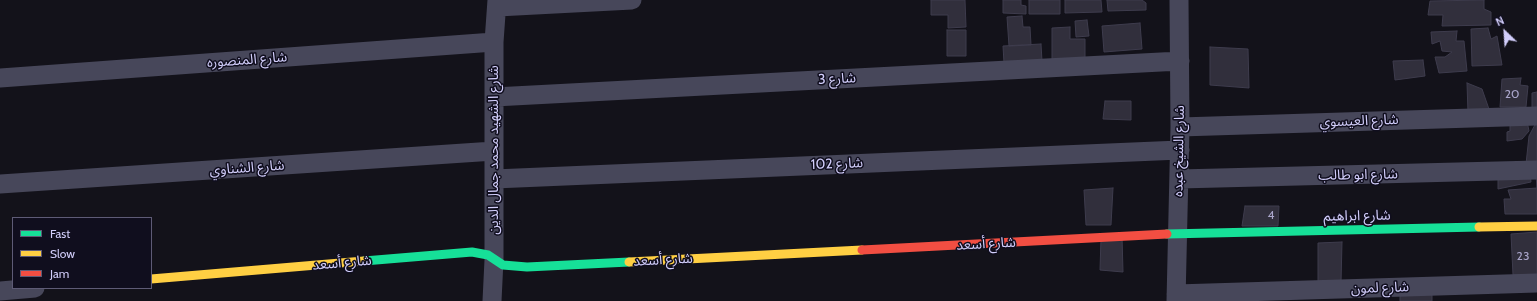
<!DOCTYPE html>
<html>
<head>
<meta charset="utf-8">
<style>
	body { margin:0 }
	#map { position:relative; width:1537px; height:301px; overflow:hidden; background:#13121a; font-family:Cabin,sans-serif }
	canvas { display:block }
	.legend { position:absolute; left:12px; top:217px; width:140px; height:72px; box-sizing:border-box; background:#100e1e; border:1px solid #5e5b76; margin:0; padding:5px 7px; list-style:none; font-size:12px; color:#d2cefb }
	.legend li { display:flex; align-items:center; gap:8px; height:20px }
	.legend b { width:20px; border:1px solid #5e5b76 }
	.north { position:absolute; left:1485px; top:12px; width:40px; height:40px; -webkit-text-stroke:3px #100e1e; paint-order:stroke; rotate:335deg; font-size:11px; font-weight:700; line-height:16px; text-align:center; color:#d2cefb }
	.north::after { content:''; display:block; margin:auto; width:14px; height:18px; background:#d2cefb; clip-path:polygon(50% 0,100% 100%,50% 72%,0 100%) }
</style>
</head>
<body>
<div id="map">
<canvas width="1537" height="301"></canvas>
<ul class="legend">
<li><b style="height:5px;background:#16e098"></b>Fast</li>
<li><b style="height:5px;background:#ffcf43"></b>Slow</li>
<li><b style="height:5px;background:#f24e42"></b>Jam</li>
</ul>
<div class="north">N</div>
</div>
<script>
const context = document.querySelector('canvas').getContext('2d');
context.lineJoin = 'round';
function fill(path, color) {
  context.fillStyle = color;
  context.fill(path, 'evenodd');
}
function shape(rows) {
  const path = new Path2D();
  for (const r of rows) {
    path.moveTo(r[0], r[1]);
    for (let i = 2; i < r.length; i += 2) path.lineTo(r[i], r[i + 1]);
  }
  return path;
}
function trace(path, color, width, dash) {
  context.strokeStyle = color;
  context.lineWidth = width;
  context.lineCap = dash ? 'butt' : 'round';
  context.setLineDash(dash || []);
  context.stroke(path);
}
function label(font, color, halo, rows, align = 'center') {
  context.font = font + ' Cabin,"Noto Sans Arabic",sans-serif';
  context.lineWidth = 3;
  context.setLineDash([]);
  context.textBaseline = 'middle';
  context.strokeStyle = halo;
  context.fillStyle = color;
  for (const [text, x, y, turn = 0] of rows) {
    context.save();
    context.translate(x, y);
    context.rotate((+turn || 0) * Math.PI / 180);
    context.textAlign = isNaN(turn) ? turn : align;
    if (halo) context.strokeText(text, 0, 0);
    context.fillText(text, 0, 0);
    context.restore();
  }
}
const building = shape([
	[931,0,965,0,966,27,948,28,948,15,931,15,931,0],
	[1003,0,1021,0,1021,5,1026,6,1026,14,1003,13,1003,0],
	[1029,0,1060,0,1060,14,1029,14,1029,0],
	[1065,0,1101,0,1102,12,1065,13,1065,0],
	[1107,0,1142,0,1146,3,1146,10,1108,11,1107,0],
	[1484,0,1484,9,1491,12,1491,25,1442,26,1443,15,1428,15,1430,1,1484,0],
	[1022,16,1023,27,1030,27,1031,45,1009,46,1007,17,1022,16],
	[1087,20,1089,36,1076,37,1075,21,1087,20],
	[1140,23,1142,49,1104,52,1102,26,1140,23],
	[1070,27,1070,39,1085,39,1085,59,1052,59,1052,28,1070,27],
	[1488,28,1491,39,1497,36,1502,65,1472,66,1471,29,1488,28],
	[947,30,966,30,966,56,947,56,947,30],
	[1457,31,1456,41,1464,41,1467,71,1439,73,1435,57,1445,57,1452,52,1442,51,1440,41,1432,44,1431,32,1457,31],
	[1041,44,1042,61,1004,63,1003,46,1041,44],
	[1210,47,1248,49,1249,88,1210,85,1210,47],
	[1423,60,1425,76,1395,80,1393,61,1423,60],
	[1521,78,1520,85,1528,86,1526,107,1500,107,1502,79,1521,78],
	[1467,83,1482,89,1490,112,1468,113,1467,83],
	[1537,92,1537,109,1532,109,1532,93,1537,92],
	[1105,101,1131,101,1131,120,1103,119,1105,101],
	[1526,116,1529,131,1522,139,1507,141,1507,132,1510,131,1510,121,1526,116],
	[1537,121,1537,164,1526,164,1529,136,1537,121],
	[1498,173,1530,173,1531,182,1498,189,1498,173],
	[1536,175,1537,175,1537,214,1505,214,1504,199,1511,199,1508,190,1537,188,1536,175],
	[1113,188,1111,225,1086,225,1084,190,1113,188],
	[1245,206,1279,206,1278,226,1242,226,1245,206],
	[1537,232,1537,275,1513,275,1511,234,1537,232],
	[1122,236,1123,272,1100,270,1101,238,1122,236],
	[1342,242,1341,283,1318,281,1318,243,1342,242],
	[1432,286,1432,301,1400,301,1400,291,1432,286]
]);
fill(building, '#312f3c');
trace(building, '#3e3c4d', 1);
trace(shape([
	[497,7,632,0],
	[0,78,494,42],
	[494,97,1180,61],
	[1180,127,1537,116],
	[494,179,1180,150],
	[1179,179,1537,170],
	[0,184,494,151],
	[0,291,35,288],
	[1176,294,1537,283],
	[492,301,494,260,494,42,497,0],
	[1176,301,1180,127,1179,0]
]), '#47475a', 19);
trace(shape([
	[1167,234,1479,227],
	[364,261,472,252,488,255,503,265,527,267,629,262]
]), '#16e098', 9);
trace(shape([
	[1479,227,1537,226],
	[629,262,862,250],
	[151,279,364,261]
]), '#ffcf43', 9);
trace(shape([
	[862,250,1167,234]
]), '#f24e42', 9);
label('12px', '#aaa6cb', null, [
	["20",1512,94],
	["4",1271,215],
	["23",1523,256]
]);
label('14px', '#d2cefb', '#100e1e', [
	["شارع المنصوره",247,60,-4],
	["شارع 3",837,79,-3],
	["شارع العيسوي",1359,121,-2],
	["شارع الشهيد محمد جمال الدين",494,150,-90],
	["شارع الشيخ عبده",1179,151,-89],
	["شارع 102",837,164,-2],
	["شارع الشناوي",247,168,-4],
	["شارع ابو طالب",1358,175,-1],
	["شارع ابراهيم",1357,216,-1],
	["شارع أسعد",986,244,-3],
	["شارع أسعد",663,260,-3],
	["شارع أسعد",342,263,-5],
	["شارع لمون",1380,288,-2]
]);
</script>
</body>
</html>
